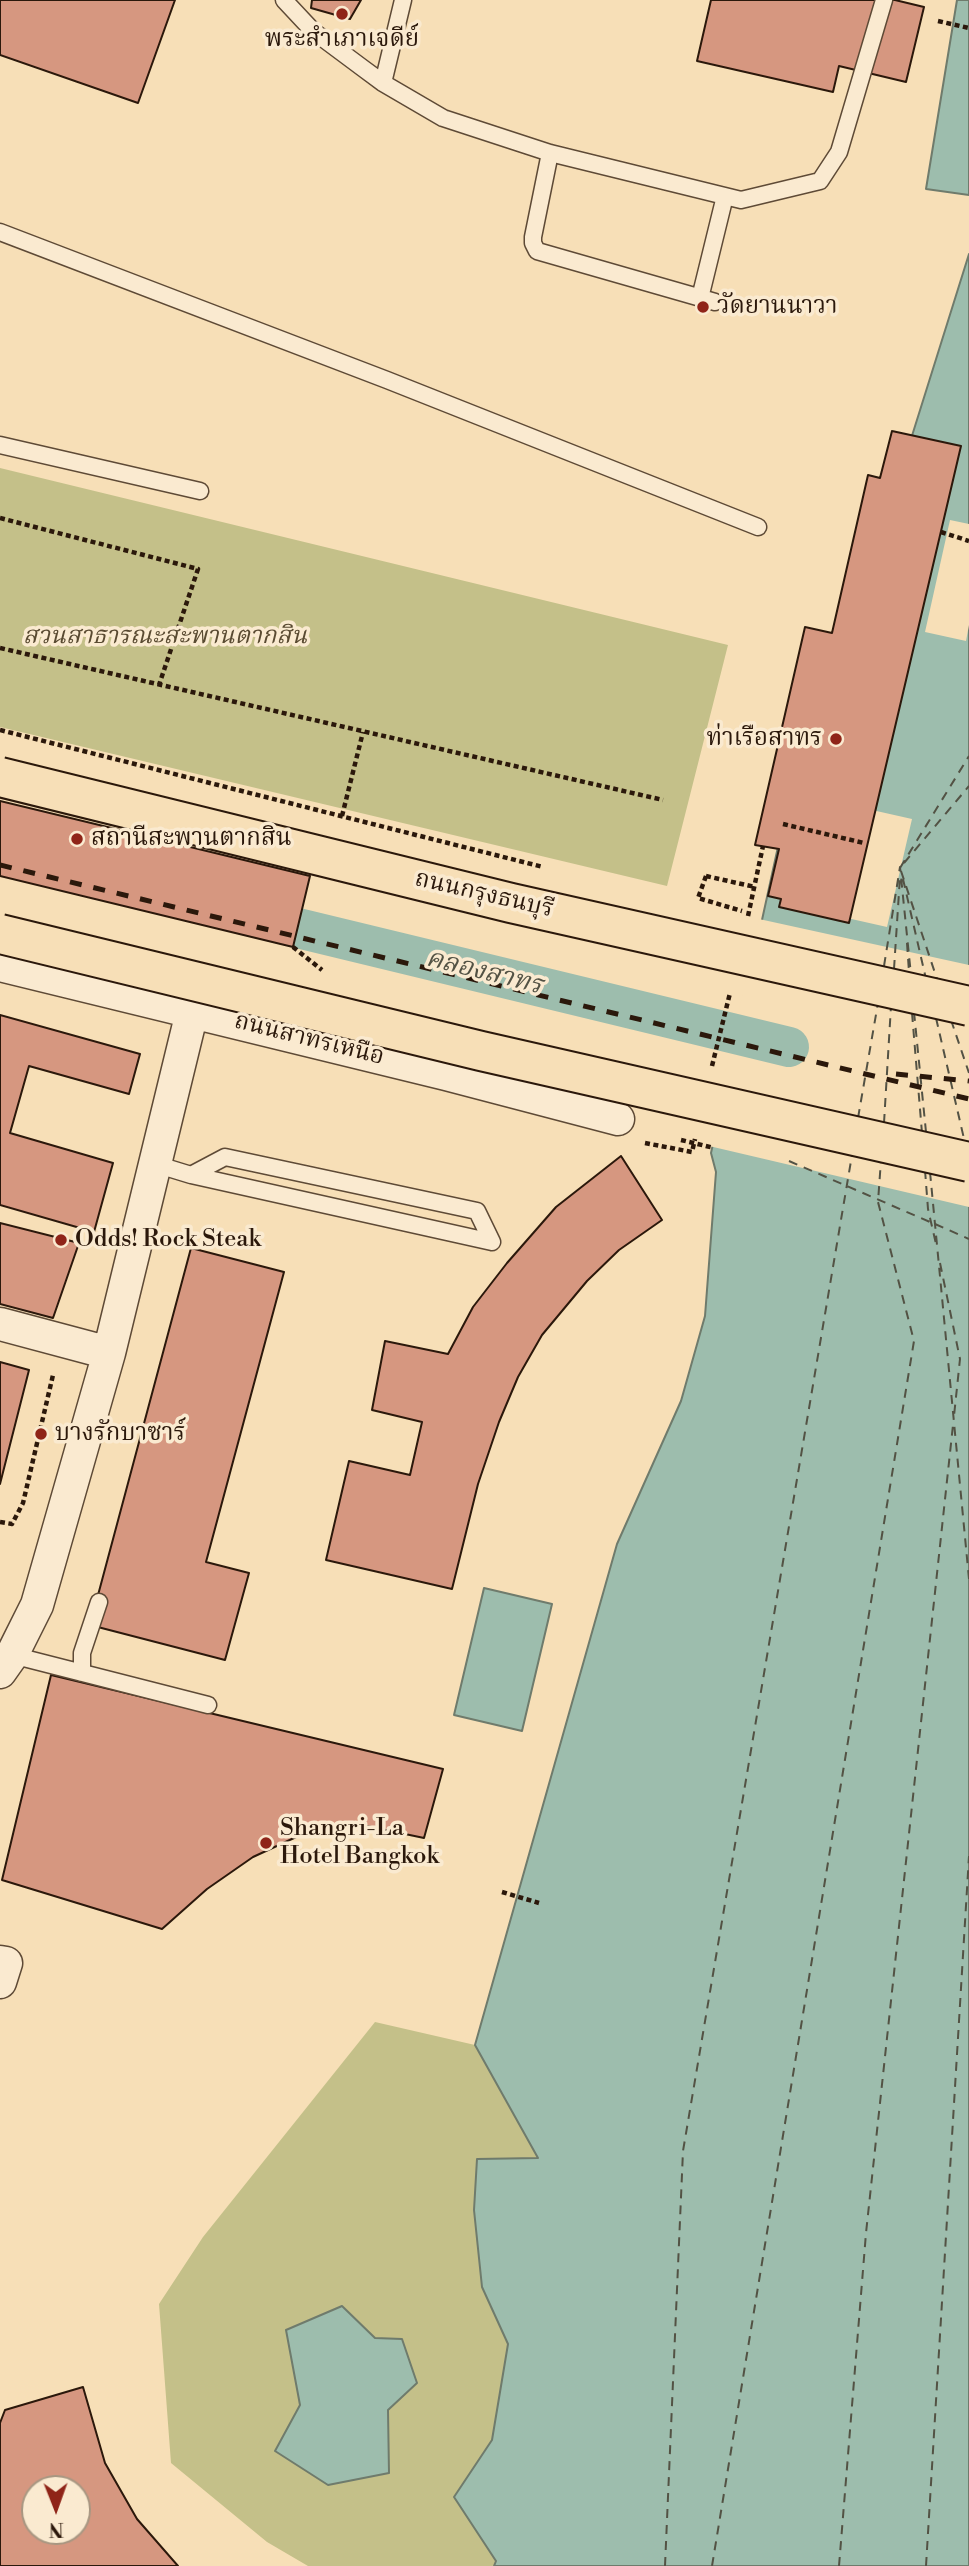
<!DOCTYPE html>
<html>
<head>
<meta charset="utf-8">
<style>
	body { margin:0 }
	#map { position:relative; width:969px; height:2566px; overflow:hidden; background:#f7dfb7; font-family:"Libre Bodoni",serif }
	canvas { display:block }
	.north { position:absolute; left:21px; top:2475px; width:70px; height:70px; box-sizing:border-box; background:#faead0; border:2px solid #a79681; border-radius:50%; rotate:179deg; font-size:19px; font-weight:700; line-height:28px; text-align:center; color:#2b180b }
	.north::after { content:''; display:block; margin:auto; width:24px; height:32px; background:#8f2418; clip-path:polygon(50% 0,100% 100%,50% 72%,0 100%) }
</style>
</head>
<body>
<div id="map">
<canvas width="969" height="2566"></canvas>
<div class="north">N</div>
</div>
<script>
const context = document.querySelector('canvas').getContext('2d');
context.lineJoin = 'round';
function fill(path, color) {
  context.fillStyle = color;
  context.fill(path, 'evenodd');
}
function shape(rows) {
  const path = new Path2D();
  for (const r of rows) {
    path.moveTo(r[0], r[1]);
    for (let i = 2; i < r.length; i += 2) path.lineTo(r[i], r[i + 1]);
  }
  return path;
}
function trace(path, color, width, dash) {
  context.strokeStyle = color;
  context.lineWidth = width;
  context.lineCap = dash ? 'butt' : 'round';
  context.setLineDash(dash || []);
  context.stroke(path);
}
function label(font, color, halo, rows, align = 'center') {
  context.font = font + ' "Libre Bodoni","Noto Serif Thai",serif';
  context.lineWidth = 7;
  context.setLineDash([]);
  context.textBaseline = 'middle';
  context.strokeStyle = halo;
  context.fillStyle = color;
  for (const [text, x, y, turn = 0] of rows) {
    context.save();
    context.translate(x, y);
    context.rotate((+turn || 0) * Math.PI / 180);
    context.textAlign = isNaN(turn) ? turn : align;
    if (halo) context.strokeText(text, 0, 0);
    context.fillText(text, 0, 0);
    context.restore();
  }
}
fill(shape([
	[0,468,728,645,667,886,0,727],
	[375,2022,475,2045,539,2158,477,2160,474,2210,482,2287,508,2343,492,2440,454,2497,496,2561,494,2566,308,2566,267,2542,171,2463,159,2304,203,2237]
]), '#c4c089');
const water = shape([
	[957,0,969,0,969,195,926,189,957,0],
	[969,254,969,2566,494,2566,496,2561,454,2497,492,2440,508,2344,482,2287,474,2210,477,2159,538,2158,475,2045,617,1544,681,1401,705,1316,716,1172,711,1153,783,824,847,643,969,254],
	[484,1588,552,1604,522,1731,454,1715,484,1588],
	[342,2306,375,2338,402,2339,417,2383,388,2410,389,2473,328,2485,275,2451,300,2405,286,2330,342,2306]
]);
fill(water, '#9dbdad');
trace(water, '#6f7b6c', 2);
fill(shape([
	[950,520,969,524,969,625,966,641,925,632],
	[872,810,912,819,887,927,847,918],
	[759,919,969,965,969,1207,709,1146]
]), '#f7dfb7');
trace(shape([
	[244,915,789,1047]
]), '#9dbdad', 40);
trace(shape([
	[904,863,969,786],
	[900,868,969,756],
	[901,871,938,982],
	[903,879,926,979],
	[907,943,909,972],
	[884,966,900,867,911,975],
	[894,969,900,877],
	[914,1012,926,1132],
	[912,1013,922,1133],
	[936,1018,965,1143],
	[951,1020,969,1073],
	[858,1118,878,1003],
	[884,1123,891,1006],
	[789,1161,930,1222],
	[925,1170,928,1209,936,1244],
	[930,1172,969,1579],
	[935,1224,969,1239],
	[940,1263,960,1359,954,1416],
	[665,2566,683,2151,852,1155],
	[712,2566,914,1341,878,1202,881,1160],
	[839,2566,866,2233,953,1425],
	[926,2566,969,1856]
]), '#535244', 2, [9, 7]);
const building = shape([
	[0,0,175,0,138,103,0,55,0,0],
	[312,0,361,0,350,19,311,8,312,0],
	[711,0,895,0,924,7,906,82,839,66,833,92,697,61,711,0],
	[892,431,961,446,849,923,779,907,781,899,768,896,779,849,755,845,805,627,832,633,868,475,880,478,892,431],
	[0,801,310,876,293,947,0,876,0,801],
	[0,1015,140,1054,129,1094,29,1066,10,1133,113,1163,94,1232,0,1205,0,1015],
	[621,1156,662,1220,619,1250,587,1281,542,1335,518,1377,499,1422,478,1484,452,1589,326,1560,349,1461,410,1475,422,1422,372,1410,385,1341,448,1354,473,1307,507,1263,556,1207,621,1156],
	[0,1223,79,1243,53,1318,0,1304,0,1223],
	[191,1248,284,1272,206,1562,249,1573,225,1660,90,1625,191,1248],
	[0,1362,29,1370,0,1484,0,1362],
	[51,1675,443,1769,424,1838,367,1826,307,1832,253,1857,207,1889,162,1929,2,1880,51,1675],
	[83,2387,105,2463,137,2519,178,2566,0,2566,0,2423,5,2410,83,2387],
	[35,2489,77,2489,77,2531,35,2531,35,2489]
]);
fill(building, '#d69780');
trace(building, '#2b180b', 2);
const lane = shape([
	[284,0,313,31,364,69,383,83,443,118,550,153,741,200,820,181,839,152,884,0],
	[383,83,403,0],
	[550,153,533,237,533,243,537,251,715,302],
	[0,232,387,380,758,527],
	[700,298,725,196],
	[0,445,200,491],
	[155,1164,191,1175,492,1242],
	[191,1175,225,1157,477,1211,492,1242],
	[12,1655,208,1705],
	[82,1673,82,1653,99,1602]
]);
const street = shape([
	[0,965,446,1074,618,1119],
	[0,1324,109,1353],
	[0,1672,12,1655,37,1605,109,1353,192,1012],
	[0,1962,6,1963,0,1982]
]);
trace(lane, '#5e4a36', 19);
trace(street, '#5e4a36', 35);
trace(shape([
	[938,21,969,28],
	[0,518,198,569,159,685],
	[941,532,969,541],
	[0,648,663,800],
	[0,730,543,867],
	[342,816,363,732],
	[783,824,864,843],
	[706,876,755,887],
	[748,916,763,846],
	[293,947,322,970],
	[712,1066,730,993],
	[645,1143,692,1152,695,1139],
	[0,1522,12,1524,23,1503,53,1375],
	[502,1892,539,1903]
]), '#2b180b', 4.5, [5, 3.5]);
trace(lane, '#faead0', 16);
trace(street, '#faead0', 32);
trace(shape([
	[0,865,969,1099],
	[896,1074,969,1081]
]), '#2b180b', 5, [12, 12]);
const primaryBridge = shape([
	[0,777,511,903,969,1006],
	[0,934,481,1051,969,1162]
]);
trace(primaryBridge, '#2b180b', 42, []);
trace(shape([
	[706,876,698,898,742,911],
	[681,1140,714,1148]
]), '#2b180b', 4.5, [5, 3.5]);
trace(primaryBridge, '#f7dfb7', 38);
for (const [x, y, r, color] of [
	[342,14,7,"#8f2418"],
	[703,307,7,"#8f2418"],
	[836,739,7,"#8f2418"],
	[77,839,7,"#8f2418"],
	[61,1240,7,"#8f2418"],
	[41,1434,7,"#8f2418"],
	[266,1843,7,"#8f2418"]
]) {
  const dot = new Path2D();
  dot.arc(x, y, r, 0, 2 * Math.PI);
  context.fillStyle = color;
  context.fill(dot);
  trace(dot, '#faead0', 2.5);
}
label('24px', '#2b180b', '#faead0', [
	["พระสำเภาเจดีย์",342,40,"center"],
	["วัดยานนาวา",717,307],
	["ท่าเรือสาทร",822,739,"right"],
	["สถานีสะพานตากสิน",91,839],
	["Odds! Rock Steak",75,1240],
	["บางรักบาซาร์",55,1434],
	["Shangri-La",280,1829],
	["Hotel Bangkok",280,1857]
], 'left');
label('italic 24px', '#594a31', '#faead0', [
	["สวนสาธารณะสะพานตากสิน",165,637]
]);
label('24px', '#2b180b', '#faead0', [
	["ถนนกรุงธนบุรี",484,895,13],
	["ถนนสาทรเหนือ",309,1040,14]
]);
label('italic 26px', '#535244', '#faead0', [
	["คลองสาทร",484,973,14]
]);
</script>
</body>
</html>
